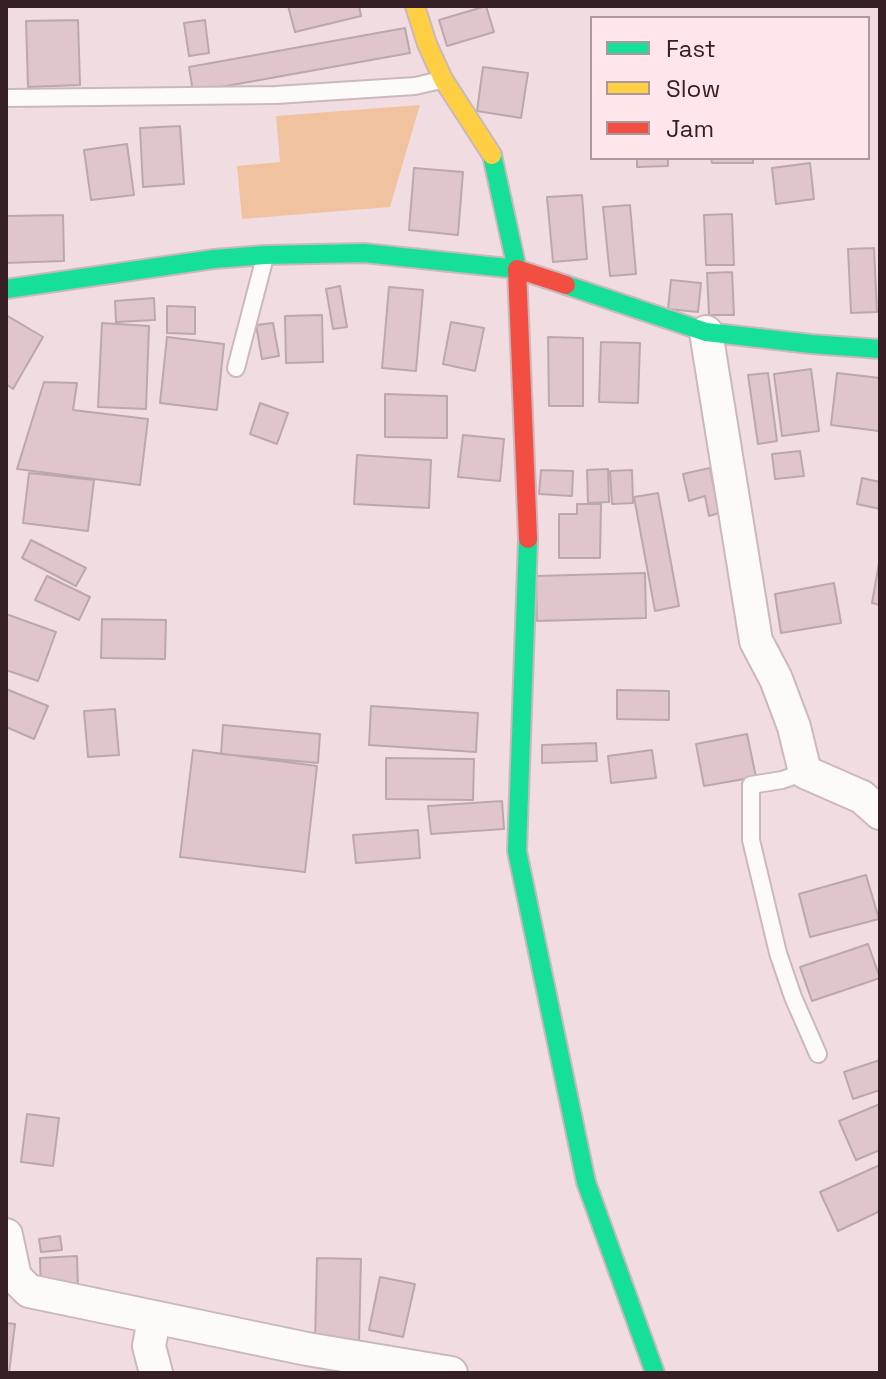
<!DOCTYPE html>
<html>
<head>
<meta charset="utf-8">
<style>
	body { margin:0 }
	#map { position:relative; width:886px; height:1379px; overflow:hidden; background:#f1dde1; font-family:"Space Grotesk",sans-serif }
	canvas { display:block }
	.frame { position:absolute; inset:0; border:8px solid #362026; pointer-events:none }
	.legend { position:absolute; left:590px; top:16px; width:280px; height:144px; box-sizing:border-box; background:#fee6eb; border:2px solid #ae979c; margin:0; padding:10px 14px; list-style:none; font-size:24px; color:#362026 }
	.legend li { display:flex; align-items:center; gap:16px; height:40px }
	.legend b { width:40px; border:2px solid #ae979c }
</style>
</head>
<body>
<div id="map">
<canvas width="886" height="1379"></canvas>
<div class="frame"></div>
<ul class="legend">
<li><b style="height:10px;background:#16e098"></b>Fast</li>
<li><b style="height:10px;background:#ffcf43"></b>Slow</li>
<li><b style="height:10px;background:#f24e42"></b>Jam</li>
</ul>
</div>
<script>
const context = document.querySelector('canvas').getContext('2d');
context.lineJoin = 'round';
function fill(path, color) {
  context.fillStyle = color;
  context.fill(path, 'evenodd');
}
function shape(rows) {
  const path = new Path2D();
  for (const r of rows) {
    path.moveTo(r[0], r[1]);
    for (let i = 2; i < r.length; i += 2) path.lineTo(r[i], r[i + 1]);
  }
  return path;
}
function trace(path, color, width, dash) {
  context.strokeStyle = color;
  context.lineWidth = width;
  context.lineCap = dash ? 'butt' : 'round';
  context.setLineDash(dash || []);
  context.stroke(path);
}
fill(shape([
	[420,105,390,207,242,219,237,166,280,162,276,116]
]), '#f0c2a0');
const building = shape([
	[288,6,359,6,361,16,295,32,288,6],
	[486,6,494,32,447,46,439,20,486,6],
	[78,20,80,85,28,87,26,21,78,20],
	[205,20,209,53,189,56,184,23,205,20],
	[405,28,410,53,193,92,189,67,405,28],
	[483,67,528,73,521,118,477,111,483,67],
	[180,126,184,184,143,187,140,128,180,126],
	[127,144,134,195,91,200,84,150,127,144],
	[637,158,668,158,668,166,637,167,637,158],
	[711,158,753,158,753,163,712,163,711,158],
	[810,163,814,199,776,204,772,168,810,163],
	[414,168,463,172,458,235,409,230,414,168],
	[582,195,587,259,553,262,547,197,582,195],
	[630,205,636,274,610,276,603,207,630,205],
	[732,214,734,265,706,265,704,215,732,214],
	[63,215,64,261,6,263,6,216,63,215],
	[874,248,877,312,851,313,848,249,874,248],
	[732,272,734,315,709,315,707,273,732,272],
	[671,280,701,283,698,312,668,309,671,280],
	[340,286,347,327,333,329,326,289,340,286],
	[389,287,423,290,416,371,382,368,389,287],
	[154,298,155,320,116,322,115,301,154,298],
	[167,306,195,307,195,334,167,333,167,306],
	[6,315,43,337,13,389,6,384,6,315],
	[322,315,323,362,286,363,285,316,322,315],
	[451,322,484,328,475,371,443,364,451,322],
	[102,323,149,326,146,409,98,407,102,323],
	[273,323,279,356,262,359,256,325,273,323],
	[167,337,224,344,217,410,160,403,167,337],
	[548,337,583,338,583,406,549,406,548,337],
	[601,342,640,343,638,403,599,402,601,342],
	[811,369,819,431,782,436,774,374,811,369],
	[768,373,777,441,758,444,748,375,768,373],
	[837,373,880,378,879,431,831,425,837,373],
	[44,382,77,383,73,410,148,419,140,485,17,469,44,382],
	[385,394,447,396,447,438,385,437,385,394],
	[260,403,288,413,277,444,250,434,260,403],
	[463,435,504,439,500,481,458,477,463,435],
	[800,451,804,476,775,479,772,454,800,451],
	[357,455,431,460,429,508,354,504,357,455],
	[710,468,719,513,709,516,705,496,689,501,683,474,710,468],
	[608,469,609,502,588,503,587,470,608,469],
	[541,470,573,471,572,496,539,494,541,470],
	[632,470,633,503,612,504,610,471,632,470],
	[29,473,94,480,88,531,23,523,29,473],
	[862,478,880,482,880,509,857,504,862,478],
	[658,493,679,606,655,611,634,497,658,493],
	[577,504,601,504,600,558,559,558,559,514,577,514,577,504],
	[31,540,86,568,76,586,22,558,31,540],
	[879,563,880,564,880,605,872,603,879,563],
	[645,573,646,618,537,621,536,576,645,573],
	[47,576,90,597,79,620,35,600,47,576],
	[834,583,841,623,781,633,775,594,834,583],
	[6,614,56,632,38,681,6,670,6,614],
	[102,619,166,620,165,659,101,658,102,619],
	[6,689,48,706,34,739,6,727,6,689],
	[617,690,669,691,669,720,617,719,617,690],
	[371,706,478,713,476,752,369,745,371,706],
	[115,709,119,755,88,757,84,711,115,709],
	[223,725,320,734,318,763,221,754,223,725],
	[747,734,756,777,704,786,696,744,747,734],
	[596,743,597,761,542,763,542,745,596,743],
	[193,750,317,766,305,872,180,857,193,750],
	[652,750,656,778,611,783,608,756,652,750],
	[386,758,474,759,473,800,386,799,386,758],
	[502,801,504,829,431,834,428,806,502,801],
	[418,830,420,858,356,863,353,835,418,830],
	[866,875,879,919,810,937,799,894,866,875],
	[868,944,880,978,812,1001,800,967,868,944],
	[880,1060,880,1090,853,1099,844,1072,880,1060],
	[880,1104,880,1150,856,1160,839,1121,880,1104],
	[27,1114,59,1118,53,1166,21,1162,27,1114],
	[880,1165,880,1211,838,1231,820,1192,880,1165],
	[60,1236,62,1250,41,1252,39,1239,60,1236],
	[77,1256,78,1289,41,1291,40,1258,77,1256],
	[317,1258,361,1259,359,1342,315,1341,317,1258],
	[380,1277,415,1284,403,1337,369,1330,380,1277],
	[6,1323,15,1324,9,1373,6,1373,6,1323]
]);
fill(building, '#e0c5cc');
trace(building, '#bba8ac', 2);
const lane = shape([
	[6,98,276,95,415,86,441,80],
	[236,368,265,257],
	[805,772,782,780,751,785,751,840,778,953,793,997,818,1054]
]);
const street = shape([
	[706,332,756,641,776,679,794,727,805,772,862,797,880,813],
	[6,1235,15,1277,29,1291,307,1349,451,1373],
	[154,1319,149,1346,156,1373]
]);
const fast = shape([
	[566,285,706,332,811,344,880,349],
	[6,289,214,259,265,255,364,253,517,269,492,155],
	[528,539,517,851,586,1182,655,1373]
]);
const slow = shape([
	[415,6,427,44,443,79,492,155]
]);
const jam = shape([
	[528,539,517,269,566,285]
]);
trace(lane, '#cbb8bc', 20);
trace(street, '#cbb8bc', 36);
trace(fast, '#cbb8bc', 22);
trace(slow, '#cbb8bc', 22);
trace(jam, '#cbb8bc', 22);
trace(lane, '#fdfafa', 16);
trace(street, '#fdfafa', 32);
trace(fast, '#16e098', 18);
trace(slow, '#ffcf43', 18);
trace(jam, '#f24e42', 18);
</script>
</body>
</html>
